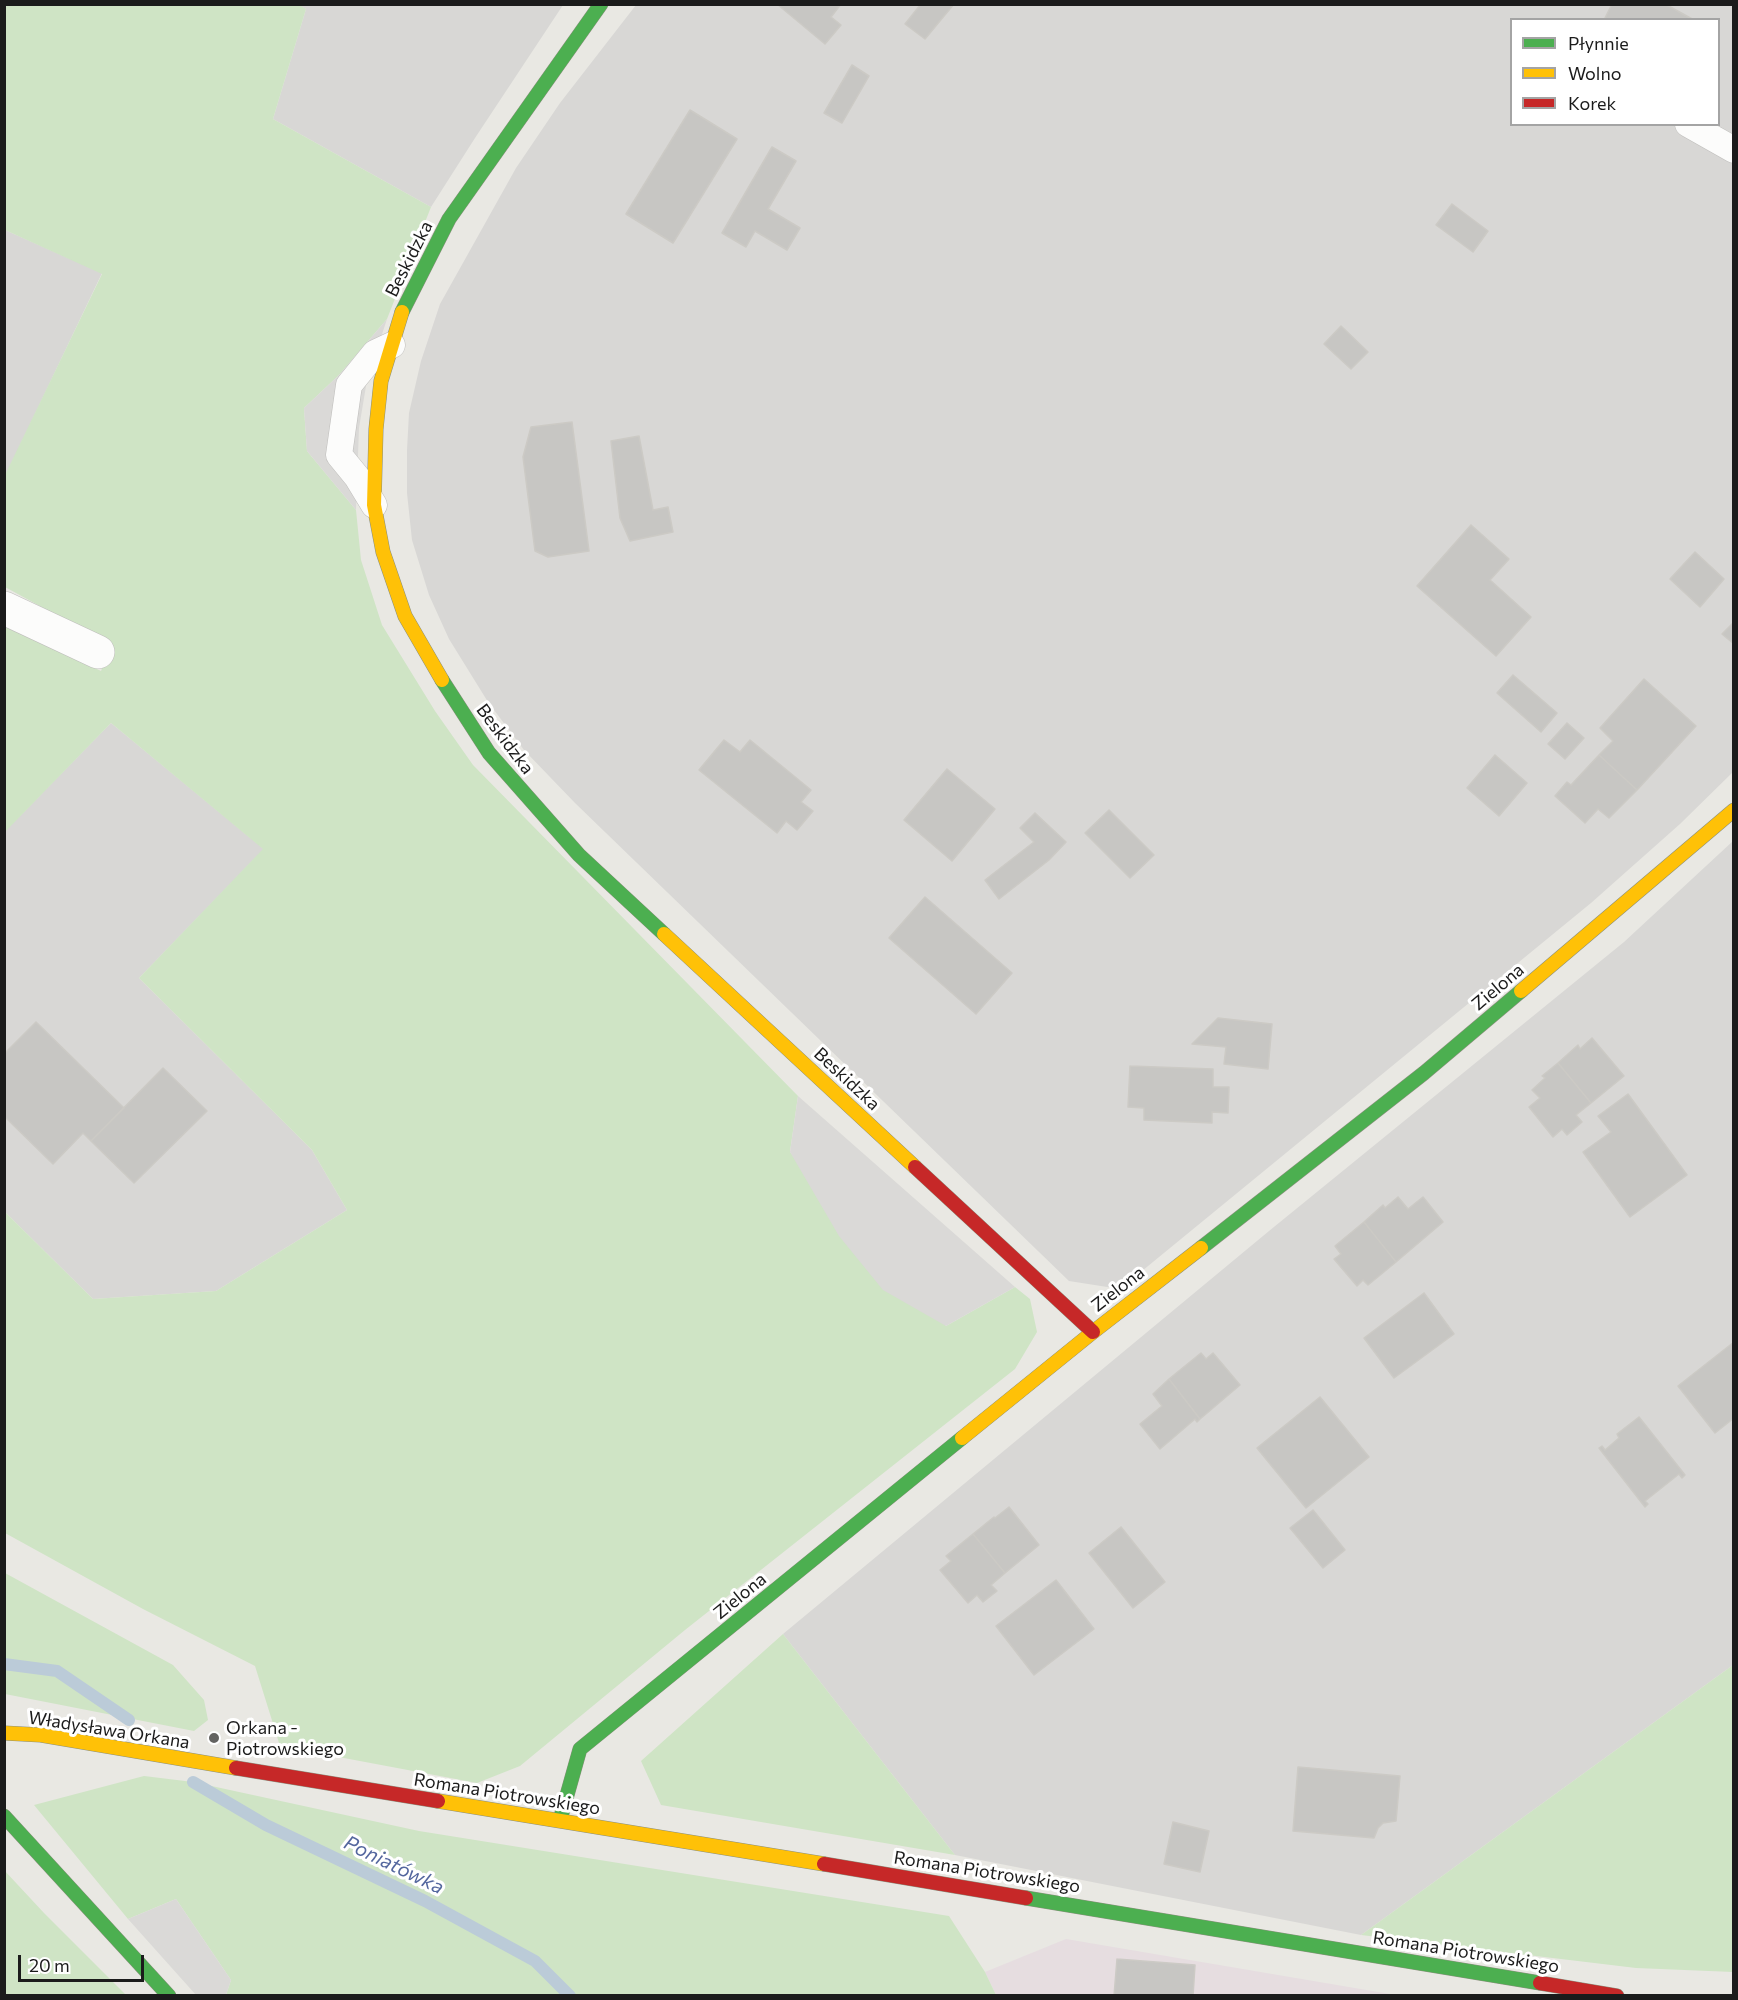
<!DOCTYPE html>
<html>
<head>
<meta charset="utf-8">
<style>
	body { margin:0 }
	#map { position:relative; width:1738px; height:2000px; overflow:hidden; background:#e9e8e3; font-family:Commissioner,sans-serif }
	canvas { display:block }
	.frame { position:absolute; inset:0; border:6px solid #1b1b1b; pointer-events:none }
	.legend { position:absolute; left:1510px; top:18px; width:210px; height:108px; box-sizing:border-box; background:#fff; border:2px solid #a4a4a4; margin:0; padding:8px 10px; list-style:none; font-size:18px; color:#1b1b1b }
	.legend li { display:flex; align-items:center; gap:12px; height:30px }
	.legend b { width:30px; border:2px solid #a4a4a4 }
	.scale { position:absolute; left:18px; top:1955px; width:126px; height:27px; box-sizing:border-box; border:3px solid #1b1b1b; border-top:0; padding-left:8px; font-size:18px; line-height:21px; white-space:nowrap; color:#1b1b1b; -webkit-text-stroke:4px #fff; paint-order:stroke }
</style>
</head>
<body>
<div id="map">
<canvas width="1738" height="2000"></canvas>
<div class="frame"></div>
<ul class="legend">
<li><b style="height:8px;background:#4caf50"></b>Płynnie</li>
<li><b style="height:8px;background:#ffc107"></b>Wolno</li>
<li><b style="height:8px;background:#c62828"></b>Korek</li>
</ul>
<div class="scale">20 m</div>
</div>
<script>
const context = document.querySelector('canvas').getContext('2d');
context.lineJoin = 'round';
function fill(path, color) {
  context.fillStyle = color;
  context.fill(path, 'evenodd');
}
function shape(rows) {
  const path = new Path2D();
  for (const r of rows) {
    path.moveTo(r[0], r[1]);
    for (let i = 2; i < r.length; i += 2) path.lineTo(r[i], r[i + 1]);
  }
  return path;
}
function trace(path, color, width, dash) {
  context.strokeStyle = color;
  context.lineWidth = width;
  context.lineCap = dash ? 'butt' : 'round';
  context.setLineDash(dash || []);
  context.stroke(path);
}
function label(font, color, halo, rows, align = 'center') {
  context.font = font + ' Commissioner,sans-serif';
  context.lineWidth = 6;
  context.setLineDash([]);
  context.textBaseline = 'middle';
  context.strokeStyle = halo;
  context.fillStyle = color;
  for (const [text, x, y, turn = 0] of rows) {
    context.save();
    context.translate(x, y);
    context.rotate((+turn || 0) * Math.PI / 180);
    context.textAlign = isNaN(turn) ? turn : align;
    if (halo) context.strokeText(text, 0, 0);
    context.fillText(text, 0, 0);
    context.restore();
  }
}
fill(shape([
	[298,5,563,5,475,138,431,207,273,119,306,9],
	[636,5,1733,5,1733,772,1680,824,1591,903,1120,1289,1069,1281,575,803,524,750,488,702,449,639,429,595,412,540,407,493,407,450,409,413,421,361,440,304,516,168,560,103],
	[1512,20,1718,20,1718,124,1512,124],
	[5,230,102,273,5,477],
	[111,723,264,849,139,978,312,1150,347,1210,216,1291,93,1299,5,1212,4,832],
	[1733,841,1733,1665,1361,1935,955,1855,783,1634,1269,1231,1624,942]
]), '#d8d7d5');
fill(shape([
	[1066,1939,1396,1995,996,1995,985,1972]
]), '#e6dde0');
fill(shape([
	[298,4,306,9,273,119,431,207,387,319,339,375,304,408,307,451,356,510,361,560,382,625,435,711,473,765,798,1096,790,1152,946,1326,1015,1287,1030,1299,1037,1332,1015,1369,685,1630,520,1766,477,1783,280,1746,255,1666,143,1609,5,1533,5,1212,93,1299,216,1291,347,1210,312,1150,139,978,263,849,111,723,5,832,5,625,101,671,111,645,5,587,4,477,102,274,5,230,5,5],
	[5,1573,173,1665,204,1700,208,1720,194,1731,5,1694],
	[783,1634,955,1855,661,1805,641,1761],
	[1733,1665,1733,1972,1636,1968,1361,1935],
	[144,1776,193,1782,419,1831,949,1916,985,1972,996,1995,226,1995,231,1980,176,1899,128,1919,34,1805],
	[4,1870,44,1913,126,1995,5,1995]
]), '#cfe4c5');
fill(shape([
	[387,319,367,380,359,428,356,510,307,451,304,408,339,375],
	[798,1096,1015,1287,946,1326,883,1290,839,1236,790,1152],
	[176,1899,231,1980,226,1995,196,1995,128,1919]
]), '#dad9d7');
trace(shape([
	[4,1664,57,1671,129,1720],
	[193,1782,266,1825,425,1901,535,1961,570,1996]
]), '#bbcbd8', 12);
const building = shape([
	[777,4,841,4,831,17,841,25,825,44,777,4],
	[921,4,954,4,925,39,905,24,921,4],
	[1612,4,1665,4,1694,20,1604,20,1612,4],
	[852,65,869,76,842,123,824,113,852,65],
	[690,110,737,139,673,243,626,214,690,110],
	[772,147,796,161,768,209,800,228,787,250,755,231,746,247,722,233,772,147],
	[1452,204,1488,231,1473,252,1436,225,1452,204],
	[1341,326,1368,352,1351,369,1324,344,1341,326],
	[572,422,589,551,548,557,535,551,523,457,531,427,572,422],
	[639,436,653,510,668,507,673,532,630,541,620,518,611,441,639,436],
	[1471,525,1509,559,1490,580,1531,617,1496,656,1417,586,1471,525],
	[1695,552,1724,579,1700,607,1670,579,1695,552],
	[1734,622,1734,644,1722,634,1734,622],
	[1513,675,1557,713,1541,732,1497,693,1513,675],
	[1644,679,1696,726,1637,790,1599,755,1613,741,1600,728,1644,679],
	[1567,723,1584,738,1565,759,1548,744,1567,723],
	[724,740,740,752,750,740,811,790,801,802,813,811,797,830,786,821,777,833,699,770,724,740],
	[1495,755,1527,783,1499,816,1467,788,1495,755],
	[1599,755,1637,790,1609,818,1598,809,1585,823,1555,796,1567,782,1571,785,1599,755],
	[947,769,995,809,952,861,904,820,947,769],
	[1109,810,1154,855,1130,878,1085,833,1109,810],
	[1035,813,1066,842,1049,860,999,899,985,880,1034,842,1020,828,1035,813],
	[925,897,1012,973,976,1014,889,938,925,897],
	[1218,1018,1272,1024,1268,1069,1224,1064,1226,1047,1192,1044,1218,1018],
	[36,1022,124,1108,91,1141,83,1133,53,1164,4,1116,4,1054,36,1022],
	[1592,1038,1624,1076,1591,1103,1558,1063,1578,1045,1580,1049,1592,1038],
	[1558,1063,1591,1103,1576,1115,1582,1122,1567,1135,1562,1129,1553,1137,1529,1107,1540,1098,1532,1090,1545,1078,1542,1076,1558,1063],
	[1130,1066,1213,1069,1213,1087,1229,1087,1228,1113,1212,1112,1212,1123,1144,1120,1144,1108,1128,1107,1130,1066],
	[163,1068,207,1111,134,1183,91,1141,163,1068],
	[1628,1094,1687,1175,1630,1217,1583,1152,1611,1132,1598,1116,1628,1094],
	[1398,1197,1408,1209,1423,1197,1443,1222,1396,1262,1364,1222,1383,1205,1385,1208,1398,1197],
	[1364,1222,1396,1262,1368,1285,1363,1280,1357,1286,1334,1259,1341,1254,1335,1246,1364,1222],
	[1424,1293,1454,1334,1394,1378,1364,1338,1424,1293],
	[1734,1342,1734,1418,1715,1433,1678,1386,1734,1342],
	[1201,1353,1206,1359,1213,1353,1240,1385,1200,1419,1169,1379,1201,1353],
	[1169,1379,1200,1419,1197,1422,1195,1419,1160,1449,1140,1424,1162,1406,1153,1394,1169,1379],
	[1320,1397,1369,1457,1306,1508,1257,1448,1320,1397],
	[1639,1417,1685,1475,1682,1478,1679,1474,1645,1501,1648,1504,1645,1507,1599,1448,1602,1446,1605,1450,1619,1438,1617,1434,1639,1417],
	[1009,1507,1039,1545,1005,1573,973,1534,994,1517,995,1518,1009,1507],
	[1313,1510,1345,1550,1323,1568,1290,1528,1313,1510],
	[1121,1527,1165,1582,1133,1608,1089,1553,1121,1527],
	[973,1534,1005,1573,991,1585,997,1591,983,1602,977,1595,968,1603,940,1570,951,1561,946,1556,973,1534],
	[1056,1580,1094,1629,1034,1675,996,1626,1056,1580],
	[1298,1767,1400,1776,1396,1821,1383,1823,1378,1828,1374,1838,1293,1831,1298,1767],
	[1173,1822,1209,1831,1200,1872,1164,1864,1173,1822],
	[1117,1959,1195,1965,1193,1996,1114,1996,1117,1959]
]);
fill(building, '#c7c6c3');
trace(building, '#cccac5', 1.5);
const lane = shape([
	[1688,124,1734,150],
	[374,505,357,477,339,455,349,385,375,353,392,345]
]);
const street = shape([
	[4,608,98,652]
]);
const fast = shape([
	[402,312,449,219,601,4],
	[442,680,489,753,579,855,664,934],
	[1201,1248,1424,1073,1521,991],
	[4,1816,169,1996],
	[560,1820,580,1749,962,1438],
	[1026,1898,1540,1983]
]);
const slow = shape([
	[402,312,381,381,376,429,374,505,383,552,405,616,442,680],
	[664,934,915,1167],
	[1521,991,1734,810],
	[962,1438,1093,1332,1201,1248],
	[4,1733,41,1735,236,1768],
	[438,1801,824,1864]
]);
const jam = shape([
	[915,1167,1093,1332],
	[236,1768,438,1801],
	[824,1864,1026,1898],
	[1540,1983,1617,1996]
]);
trace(lane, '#bfbebc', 27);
trace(street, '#bfbebc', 34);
trace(fast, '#8b907e', 15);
trace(slow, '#8b907e', 15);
trace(jam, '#8b907e', 15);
trace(lane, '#fcfcfb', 26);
trace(street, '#fcfcfb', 33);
trace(fast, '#4caf50', 14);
trace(slow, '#ffc107', 14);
trace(jam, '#c62828', 14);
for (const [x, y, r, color] of [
	[214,1738,6,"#636361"]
]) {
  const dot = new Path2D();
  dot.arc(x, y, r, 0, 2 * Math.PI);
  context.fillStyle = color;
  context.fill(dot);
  trace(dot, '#fff', 2);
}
label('18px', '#1b1b1b', '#fff', [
	["Beskidzka",409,259,-63],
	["Beskidzka",505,739,53],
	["Zielona",1498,987,-40],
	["Beskidzka",847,1079,43],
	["Zielona",1118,1289,-38],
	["Zielona",740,1596,-39],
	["Władysława Orkana",109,1730,9],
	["Romana Piotrowskiego",507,1794,9],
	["Romana Piotrowskiego",987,1872,9],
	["Romana Piotrowskiego",1466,1952,9]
]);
label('18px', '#1b1b1b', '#fff', [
	["Orkana -",226,1728],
	["Piotrowskiego",226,1749]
], 'left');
label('italic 20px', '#54679e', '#fff', [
	["Poniatówka",394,1865,26]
]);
</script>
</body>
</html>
